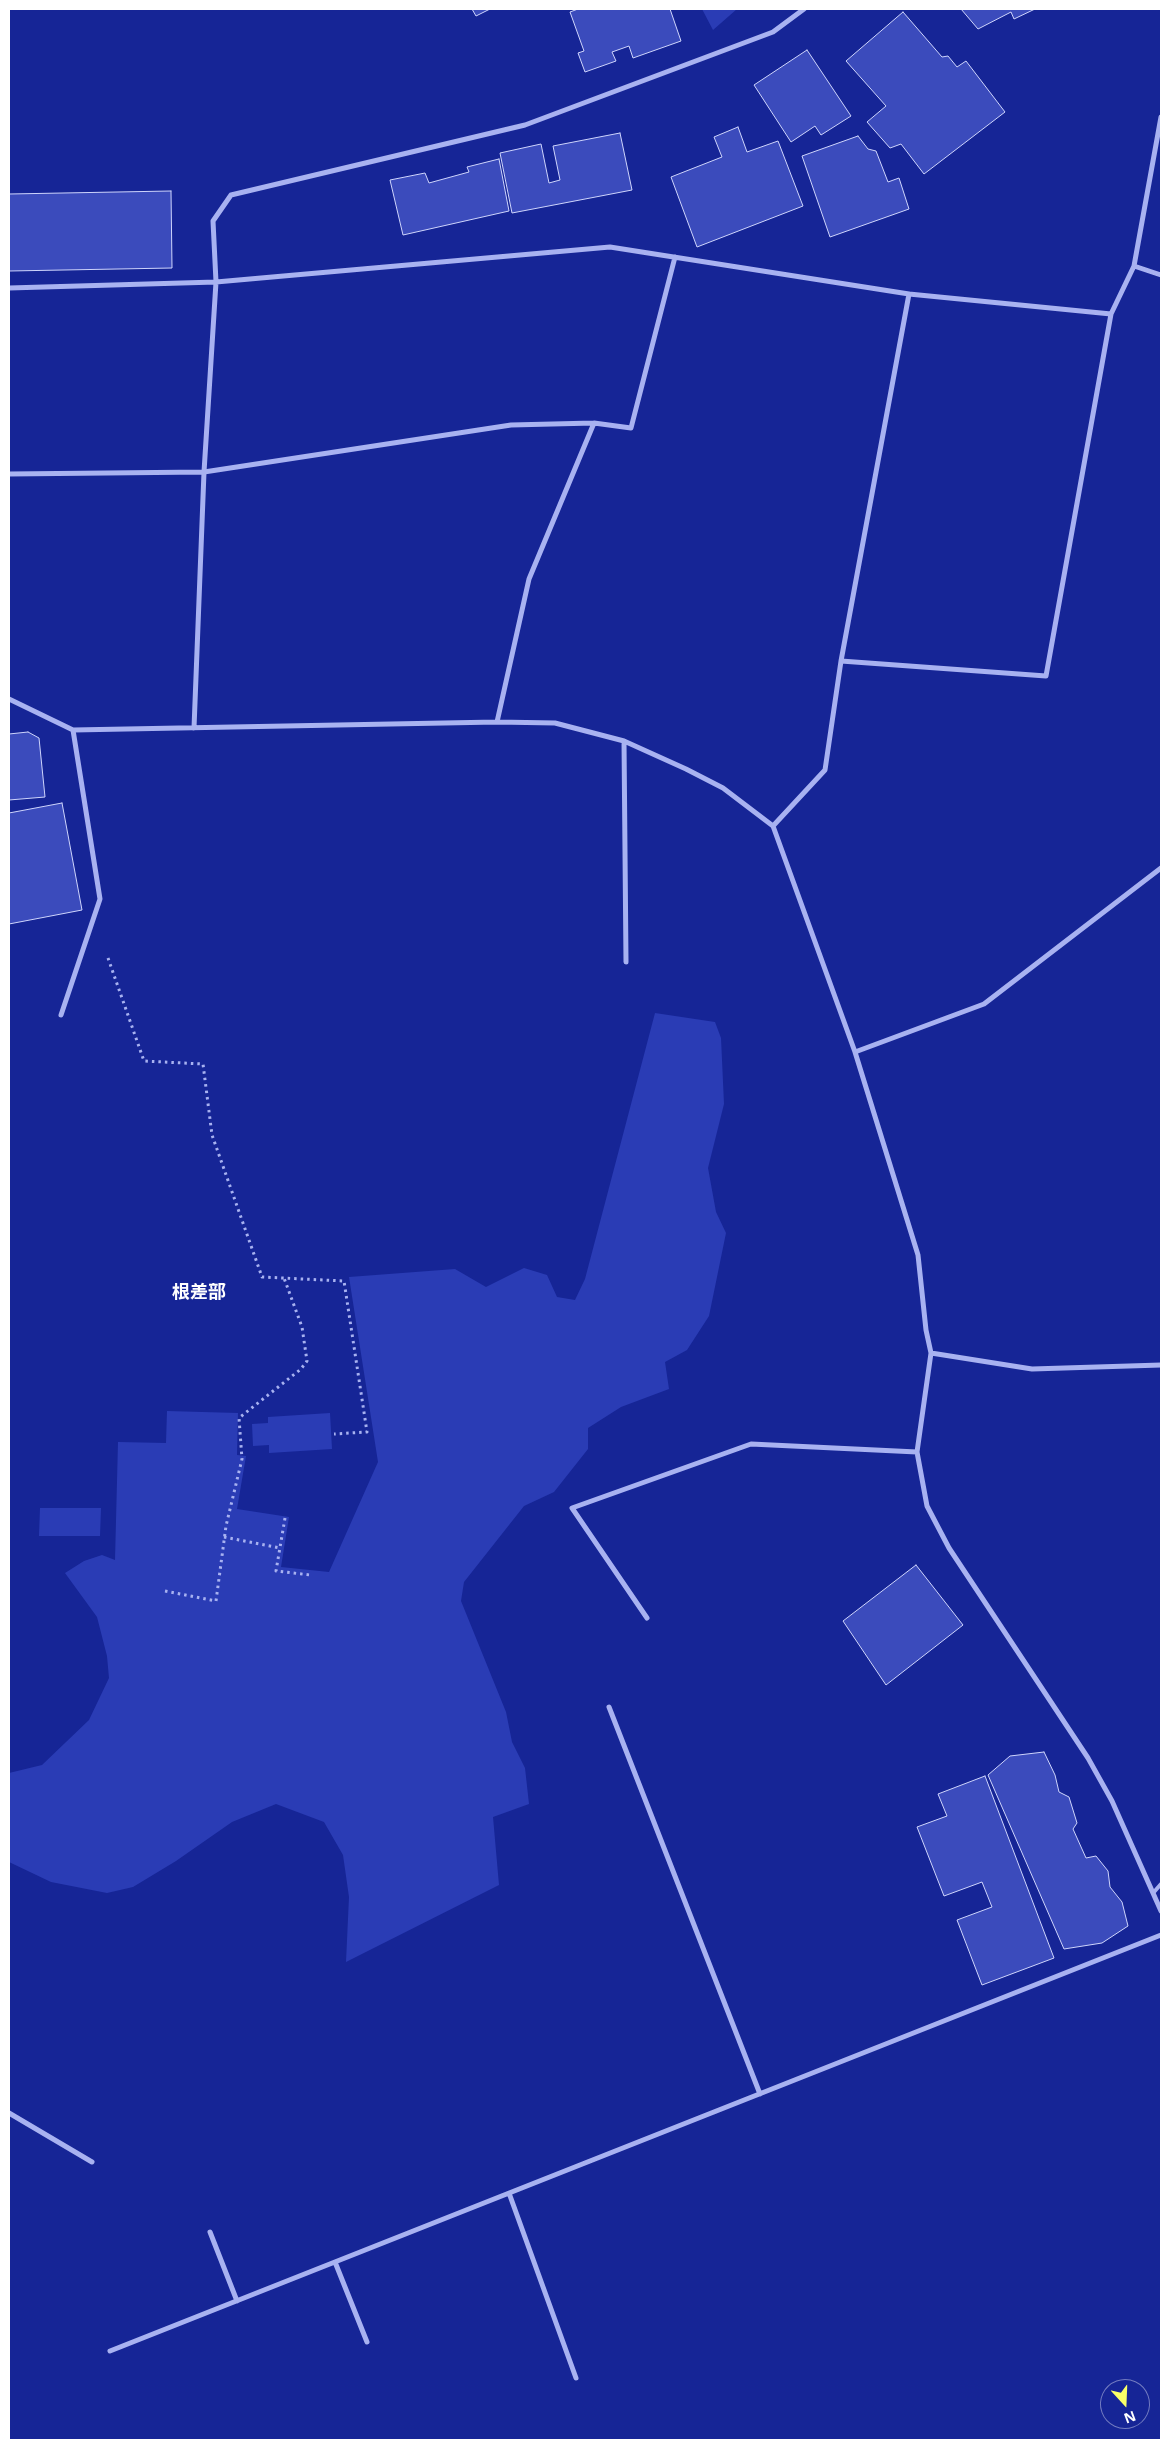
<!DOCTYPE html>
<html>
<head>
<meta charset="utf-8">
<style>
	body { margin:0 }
	#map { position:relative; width:1170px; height:2449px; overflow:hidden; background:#162596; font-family:"Noto Sans",sans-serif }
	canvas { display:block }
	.frame { position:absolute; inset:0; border:10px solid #fff; pointer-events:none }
	.north { position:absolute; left:1100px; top:2379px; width:50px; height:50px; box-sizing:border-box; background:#162596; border:1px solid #737cc0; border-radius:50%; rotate:160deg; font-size:14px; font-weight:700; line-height:20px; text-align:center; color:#fff }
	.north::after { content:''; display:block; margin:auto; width:18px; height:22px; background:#faff68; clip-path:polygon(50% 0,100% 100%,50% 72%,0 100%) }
</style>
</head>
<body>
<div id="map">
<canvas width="1170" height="2449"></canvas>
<div class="frame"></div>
<div class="north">N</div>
</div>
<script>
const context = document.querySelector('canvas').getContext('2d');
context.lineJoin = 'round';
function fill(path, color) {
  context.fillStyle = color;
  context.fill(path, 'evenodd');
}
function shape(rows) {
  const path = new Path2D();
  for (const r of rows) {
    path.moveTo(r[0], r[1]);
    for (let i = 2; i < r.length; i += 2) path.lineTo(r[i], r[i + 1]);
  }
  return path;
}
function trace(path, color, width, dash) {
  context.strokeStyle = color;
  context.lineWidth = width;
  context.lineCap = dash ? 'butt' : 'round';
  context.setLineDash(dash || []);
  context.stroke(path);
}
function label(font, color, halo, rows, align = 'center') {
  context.font = font + ' "Noto Sans","Noto Sans JP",sans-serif';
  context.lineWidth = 4;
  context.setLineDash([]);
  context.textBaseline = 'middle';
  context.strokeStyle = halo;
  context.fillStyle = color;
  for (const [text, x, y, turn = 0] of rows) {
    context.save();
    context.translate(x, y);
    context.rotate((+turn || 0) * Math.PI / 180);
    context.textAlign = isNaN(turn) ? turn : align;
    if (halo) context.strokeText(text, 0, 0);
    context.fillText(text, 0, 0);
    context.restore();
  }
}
fill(shape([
	[702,9,737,9,713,30],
	[655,1013,715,1022,721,1038,724,1104,708,1168,716,1212,726,1233,709,1316,687,1350,665,1362,669,1389,621,1407,588,1428,588,1449,554,1492,524,1506,464,1582,461,1601,506,1712,512,1742,525,1768,529,1804,493,1817,499,1885,346,1962,349,1897,343,1855,324,1822,276,1804,232,1822,176,1861,133,1887,107,1893,51,1882,9,1862,9,1773,42,1765,89,1720,109,1678,107,1656,97,1617,65,1573,84,1561,102,1555,115,1560,118,1442,166,1443,167,1411,238,1413,237,1455,246,1456,237,1509,289,1517,281,1567,329,1572,378,1462,349,1277,455,1269,486,1287,524,1268,547,1275,557,1297,575,1300,585,1279],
	[330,1413,332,1449,269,1453,269,1445,253,1446,252,1424,268,1423,268,1417],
	[40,1508,101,1508,100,1536,39,1536]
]), '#2a3cb5');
const building = shape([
	[472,9,490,9,476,16,472,9],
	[578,9,670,9,681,41,633,58,629,46,612,52,616,61,585,72,578,53,584,51,570,12,578,9],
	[961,9,1035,9,1014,19,1011,12,978,29,961,9],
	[903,12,942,57,948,56,957,67,966,61,1005,112,924,174,901,144,890,148,867,122,886,106,846,61,903,12],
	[807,50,851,116,821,135,815,126,791,142,754,85,807,50],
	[738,127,747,152,778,141,803,206,697,247,671,177,722,157,714,137,738,127],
	[620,133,632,190,512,213,500,153,541,144,549,183,560,180,553,146,620,133],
	[858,136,868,149,876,151,888,182,899,178,909,209,830,237,802,156,858,136],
	[499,159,509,211,403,235,390,180,425,173,429,183,469,172,467,167,499,159],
	[171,191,172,268,9,271,9,194,171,191],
	[28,732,39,738,45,797,9,800,9,734,28,732],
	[62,803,82,910,9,924,9,813,62,803],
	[916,1565,963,1625,886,1685,843,1621,916,1565],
	[1044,1752,1055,1775,1059,1792,1069,1797,1077,1823,1073,1829,1086,1858,1096,1856,1108,1871,1110,1887,1122,1902,1128,1926,1102,1943,1064,1949,988,1775,1010,1756,1044,1752],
	[985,1776,1054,1958,982,1985,957,1920,992,1907,982,1882,944,1896,917,1827,947,1816,938,1794,985,1776]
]);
fill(building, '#3b4bbc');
trace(building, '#cfd5fc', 1);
trace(shape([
	[108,958,144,1061,203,1064,212,1135,262,1277,344,1281,367,1432,334,1434],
	[285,1518,276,1571,310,1575],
	[224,1537,280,1548],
	[165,1591,216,1601,226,1526,242,1459,239,1418,301,1369,307,1361,302,1327,284,1278]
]), '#a8b2f1', 3, [2.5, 4]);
trace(shape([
	[1154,1892,1161,1884]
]), '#a8b2f1', 4);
trace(shape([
	[1134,266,1161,275],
	[9,288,216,282,610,247,909,294,1111,314,1134,266,1161,117],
	[9,474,204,472,511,425,594,423],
	[841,661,1046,676,1111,314],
	[9,699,73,730,497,722,555,723,624,741,686,769,723,788,773,826,855,1052,918,1255,926,1330,931,1353,917,1452,927,1506,949,1548,1088,1758,1112,1801,1161,1911],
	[497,722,529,579,594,423,631,428,675,257],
	[194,728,204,472,216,282,213,221,231,195,525,125,773,32,804,9],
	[624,741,626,962],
	[773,826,825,770,841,661,909,294],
	[61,1015,100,899,73,730],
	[855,1052,984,1004,1161,868],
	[931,1353,1032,1369,1161,1365],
	[647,1618,572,1508,751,1444,917,1452],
	[609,1707,760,2094],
	[9,2113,92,2162],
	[509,2193,576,2378],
	[210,2232,237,2301],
	[335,2262,367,2342],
	[110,2351,1161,1935]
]), '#a8b2f1', 5);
label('bold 18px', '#fff', '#162596', [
	["根差部",199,1293]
]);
</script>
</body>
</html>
